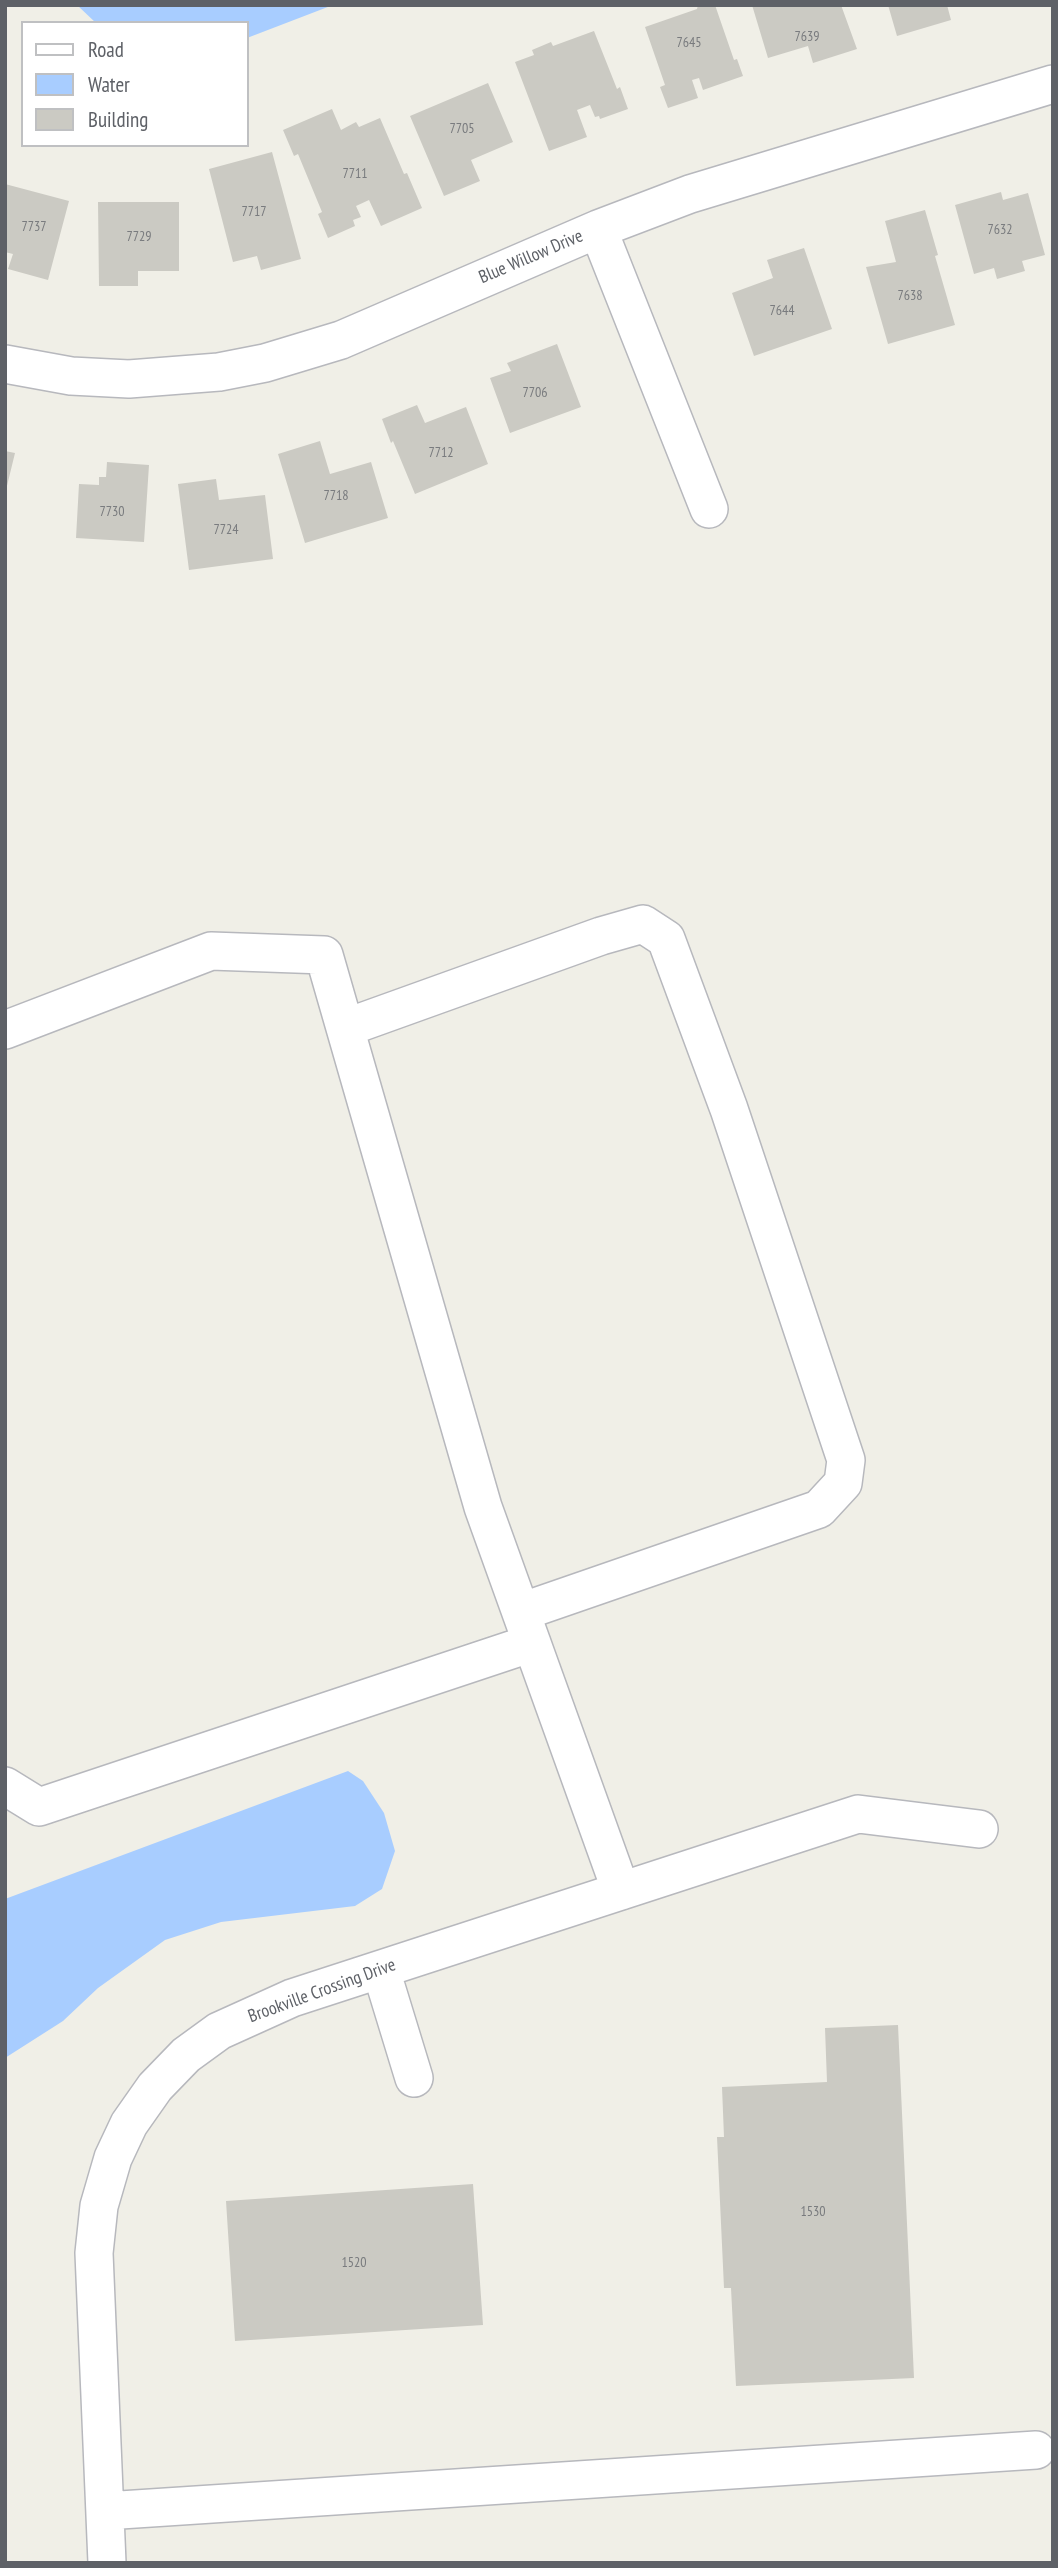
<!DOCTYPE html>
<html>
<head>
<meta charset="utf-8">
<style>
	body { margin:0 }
	#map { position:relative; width:1058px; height:2568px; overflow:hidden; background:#f0efe7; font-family:"PT Sans Narrow",sans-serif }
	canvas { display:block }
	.frame { position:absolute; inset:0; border:7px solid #5e6167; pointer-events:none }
	.legend { position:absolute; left:21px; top:21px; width:228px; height:126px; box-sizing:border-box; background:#fff; border:2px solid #bfc0c2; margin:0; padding:9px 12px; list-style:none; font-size:21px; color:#5e6167 }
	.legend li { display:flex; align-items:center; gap:14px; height:35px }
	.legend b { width:35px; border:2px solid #bfc0c2 }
</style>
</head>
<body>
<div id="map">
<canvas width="1058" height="2568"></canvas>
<div class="frame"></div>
<ul class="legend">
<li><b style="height:9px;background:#fff"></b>Road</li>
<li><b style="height:19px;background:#a8cdff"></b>Water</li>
<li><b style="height:19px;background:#cbcac3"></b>Building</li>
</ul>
</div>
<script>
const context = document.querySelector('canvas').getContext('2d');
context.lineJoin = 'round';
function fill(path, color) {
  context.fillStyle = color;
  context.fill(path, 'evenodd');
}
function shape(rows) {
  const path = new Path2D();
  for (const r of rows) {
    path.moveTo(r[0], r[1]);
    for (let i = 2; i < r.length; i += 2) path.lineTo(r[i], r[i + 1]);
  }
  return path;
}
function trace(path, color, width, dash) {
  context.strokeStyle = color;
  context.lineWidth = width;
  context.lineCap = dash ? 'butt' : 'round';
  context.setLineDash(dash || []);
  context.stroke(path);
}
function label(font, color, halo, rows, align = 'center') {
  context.font = font + ' "PT Sans Narrow",sans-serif';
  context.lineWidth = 5;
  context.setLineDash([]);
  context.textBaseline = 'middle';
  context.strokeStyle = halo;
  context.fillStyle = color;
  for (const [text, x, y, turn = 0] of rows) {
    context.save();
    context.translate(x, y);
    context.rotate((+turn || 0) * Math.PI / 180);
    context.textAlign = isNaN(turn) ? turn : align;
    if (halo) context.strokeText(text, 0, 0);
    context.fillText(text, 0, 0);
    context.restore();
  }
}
fill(shape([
	[77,5,333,5,247,38,247,23,96,23],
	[348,1771,363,1781,384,1813,395,1851,382,1889,355,1906,221,1922,165,1940,98,1988,63,2021,5,2058,5,1899]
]), '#a8cdff');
fill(shape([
	[698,5,715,5,734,60,737,59,743,76,703,90,699,78,692,80,698,98,668,108,660,87,665,85,645,27,697,9],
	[752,5,841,5,857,49,813,63,808,46,768,58],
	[888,5,947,5,951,20,897,36],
	[594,31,617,89,620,87,628,109,600,119,599,116,595,117,590,105,577,110,587,137,549,151,515,62,534,55,532,50,551,42,553,46],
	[488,83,513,142,471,160,480,181,444,196,410,116],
	[332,109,341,130,356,122,359,127,380,118,404,174,407,173,422,208,381,226,369,200,356,206,361,217,353,220,355,226,328,238,318,214,322,212,298,154,294,156,283,130],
	[272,152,301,259,261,270,257,256,233,262,209,169],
	[5,184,69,201,48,280,8,269,13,254,5,252],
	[1001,192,1003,200,1028,193,1045,255,1022,261,1025,271,997,279,994,268,974,274,955,205],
	[98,202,179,202,179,271,138,271,138,286,99,286],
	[925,210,938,255,935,256,955,325,888,344,866,267,896,262,885,221],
	[804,248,832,329,754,356,732,293,773,278,767,260],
	[557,344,581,407,510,433,490,378,511,371,507,363],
	[417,405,425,423,466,407,488,464,415,494,393,441,391,443,382,419],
	[320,441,330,474,371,462,388,518,305,543,278,454],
	[5,451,15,453,6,490,5,490],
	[107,462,149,465,144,542,76,538,79,484,99,485,99,477,106,477],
	[216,479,219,500,265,495,273,559,189,570,178,484],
	[898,2025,914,2378,736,2386,731,2288,724,2288,717,2137,724,2137,722,2087,827,2082,825,2028],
	[473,2184,483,2325,235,2341,226,2201]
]), '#cbcac3');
const minor = shape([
	[598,229,709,509],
	[5,364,71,376,129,379,219,372,265,363,341,340,598,229,690,194,1053,84],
	[345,1028,601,936,643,924,666,939,729,1109,846,1460,843,1483,819,1509,521,1612],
	[5,1030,211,951,324,955,483,1507,621,1891],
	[5,1786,39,1807,532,1643],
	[381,1970,414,2078],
	[105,2511,1036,2450],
	[107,2563,94,2253,99,2206,113,2158,129,2124,155,2087,186,2055,219,2031,292,1998,858,1814,979,1829]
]);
trace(minor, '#b7b8bd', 40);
trace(minor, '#fff', 37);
label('14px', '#797b7e', null, [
	["7639",807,37],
	["7645",689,43],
	["7705",462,129],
	["7711",355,174],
	["7717",254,212],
	["7737",34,227],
	["7632",1000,230],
	["7729",139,237],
	["7638",910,296],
	["7644",782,311],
	["7706",535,393],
	["7712",441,453],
	["7718",336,496],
	["7730",112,512],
	["7724",226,530],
	["1530",813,2212],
	["1520",354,2263]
]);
label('18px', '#5e6167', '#fff', [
	["Blue Willow Drive",531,257,-23],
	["Brookville Crossing Drive",322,1991,-20]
]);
</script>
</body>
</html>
